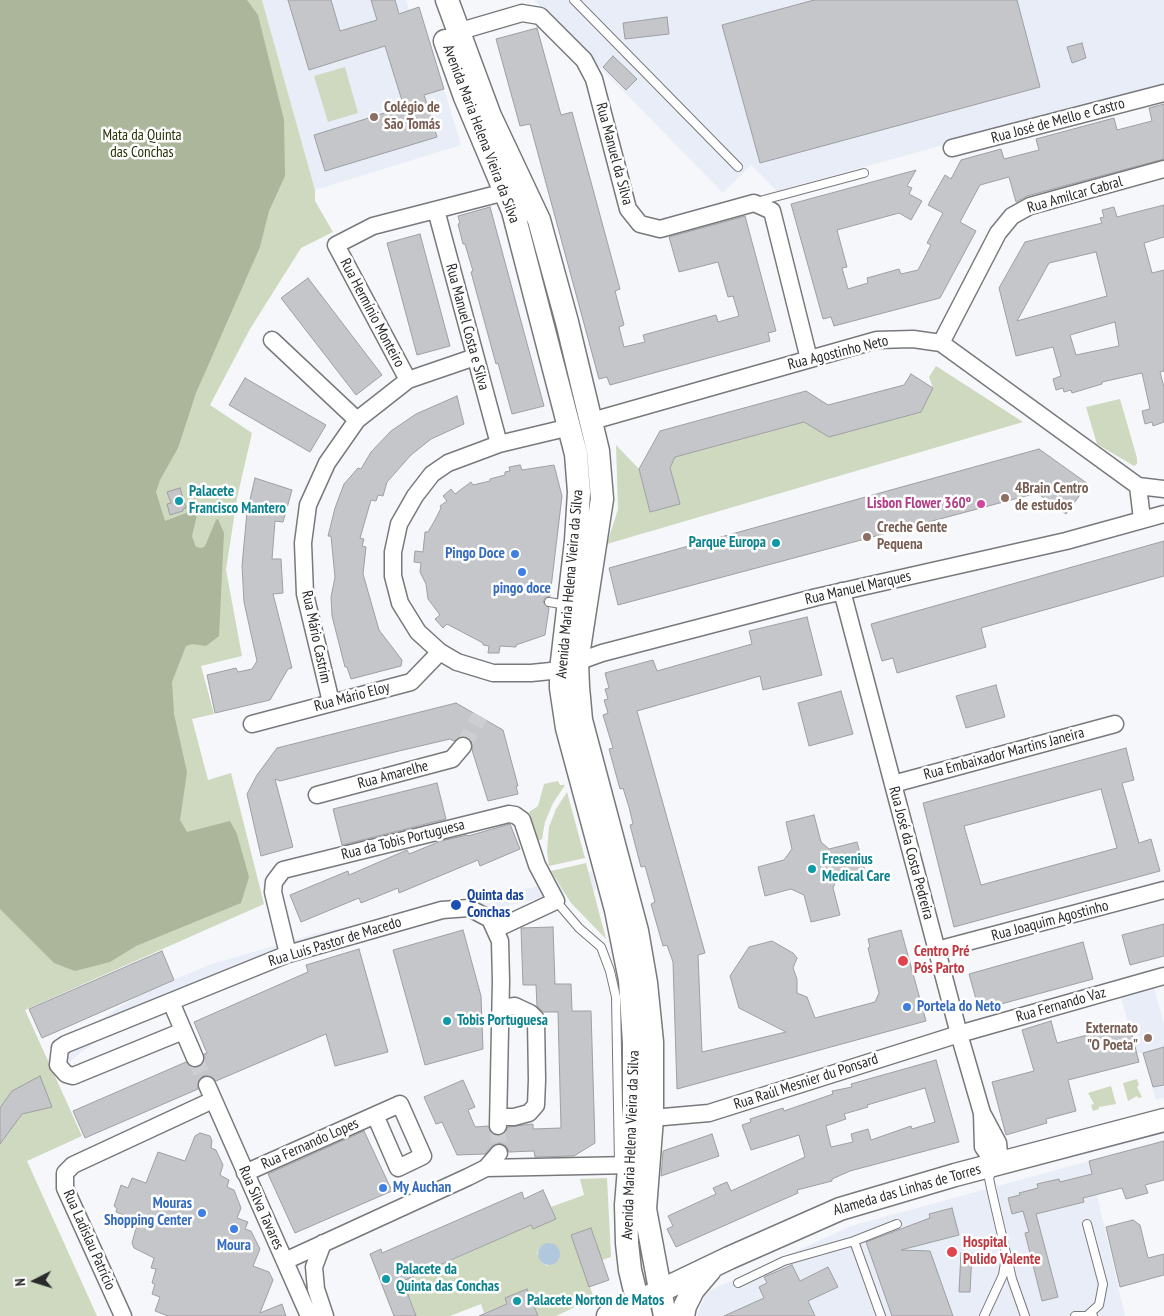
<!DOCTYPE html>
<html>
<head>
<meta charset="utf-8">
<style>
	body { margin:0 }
	#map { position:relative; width:1164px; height:1316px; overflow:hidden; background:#f5f7fa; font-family:"PT Sans Narrow",sans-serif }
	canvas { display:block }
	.north { position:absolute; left:10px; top:1256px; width:50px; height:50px; -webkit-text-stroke:4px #fff; paint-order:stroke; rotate:265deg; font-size:14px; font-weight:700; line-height:20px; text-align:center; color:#2a2a2c }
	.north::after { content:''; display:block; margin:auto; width:18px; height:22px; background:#2a2a2c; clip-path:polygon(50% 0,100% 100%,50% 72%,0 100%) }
</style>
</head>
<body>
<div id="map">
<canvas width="1164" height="1316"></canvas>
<div class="north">N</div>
</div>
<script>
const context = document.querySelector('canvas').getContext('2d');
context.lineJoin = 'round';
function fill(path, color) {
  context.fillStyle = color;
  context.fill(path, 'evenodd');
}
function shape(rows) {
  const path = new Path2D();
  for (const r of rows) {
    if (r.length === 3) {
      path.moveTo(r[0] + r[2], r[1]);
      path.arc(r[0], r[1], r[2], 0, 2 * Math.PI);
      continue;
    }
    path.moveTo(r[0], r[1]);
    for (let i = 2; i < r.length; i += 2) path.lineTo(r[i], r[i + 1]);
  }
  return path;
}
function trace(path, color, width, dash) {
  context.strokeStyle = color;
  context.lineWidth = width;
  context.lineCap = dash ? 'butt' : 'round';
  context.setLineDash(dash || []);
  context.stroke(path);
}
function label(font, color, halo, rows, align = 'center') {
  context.font = font + ' "PT Sans Narrow",sans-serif';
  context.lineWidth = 5;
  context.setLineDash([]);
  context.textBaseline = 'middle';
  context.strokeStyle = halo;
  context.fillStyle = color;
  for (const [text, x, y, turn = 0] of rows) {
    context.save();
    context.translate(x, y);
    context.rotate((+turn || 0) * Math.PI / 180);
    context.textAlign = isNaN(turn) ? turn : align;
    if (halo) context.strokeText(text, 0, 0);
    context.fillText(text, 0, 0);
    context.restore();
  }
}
fill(shape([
	[262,0,406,0,409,10,419,7,461,145,315,190],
	[534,0,1164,0,1164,84,777,191,751,165,723,193],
	[592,871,596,889,595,890,574,891,362,938,248,969,102,1038,80,1053,34,1092,23,1080,70,1040,119,1007,156,987,212,964,322,932,571,879,571,876],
	[1154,988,1164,1024,1164,1098,1156,1100,1143,1053,1136,1053,1121,997],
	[1089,1161,1125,1316,697,1316,705,1296,711,1290,851,1226]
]), '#e8edf7');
fill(shape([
	[0,0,262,0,315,190,315,201,333,232,301,248,250,329,210,405,252,433,237,498,226,570,242,656,201,666,214,714,192,719,208,780,231,773,264,904,25,1010,82,1136,27,1161,97,1316,0,1316],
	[345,67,358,113,328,122,314,76],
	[936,366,1023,422,607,544,618,509,616,445,639,469,650,512,680,504,670,468,675,457,804,422,829,437,920,412,933,388,929,377],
	[1120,399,1137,458,1137,464,1134,466,1097,444,1086,407],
	[558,781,560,785,565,785,553,803,545,822,542,839,538,841,529,812,538,806,544,784],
	[567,792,585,858,549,866,547,851,549,827,556,809],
	[586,863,606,939,571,903,551,871],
	[1137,1079,1139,1085,1137,1087,1142,1097,1138,1098,1137,1096,1128,1101,1123,1083],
	[1111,1086,1116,1104,1099,1107,1099,1109,1093,1111,1091,1105,1094,1104,1088,1093],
	[607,1178,611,1257,602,1260,591,1228,571,1235,594,1298,556,1316,538,1316,527,1289,505,1298,507,1304,484,1313,481,1304,450,1316,416,1316,410,1298,401,1301,403,1253,414,1277,531,1225,533,1229,556,1219,551,1207,584,1195,580,1179],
	[551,1243,557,1247,548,1266,542,1263,537,1253,541,1246]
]), '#ced9bf');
fill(shape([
	[0,0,247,0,258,15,284,120,285,176,269,211,260,247,196,393,178,448,160,480,156,492,165,521,194,510,197,515,192,536,196,547,202,548,205,546,216,520,218,519,224,533,219,636,206,646,192,644,186,646,172,682,174,714,187,772,180,820,187,832,230,821,237,834,249,877,241,903,136,946,110,962,75,971,54,963,0,909]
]), '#abb69a');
fill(shape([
	[549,1254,11]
]), '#b0c7de');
const building = shape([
	[288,0,331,0,340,31,377,20,371,0,395,0,399,14,419,7,444,89,424,95,437,137,325,171,314,135,404,107,385,46,309,70,288,0],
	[814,0,1017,0,1040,87,760,163,722,25,814,0],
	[667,17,669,34,625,39,623,23,667,17],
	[537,28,561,115,572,112,620,289,615,291,624,325,619,327,624,347,645,342,643,335,680,325,716,315,718,322,739,316,733,296,728,297,718,262,679,272,669,237,745,216,776,331,768,333,770,341,610,385,607,377,599,379,530,124,520,126,496,39,537,28],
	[1082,43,1086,58,1072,63,1067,47,1082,43],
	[613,56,637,79,626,90,603,67,613,56],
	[1164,104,1164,159,1027,196,1016,202,1009,177,980,185,960,222,976,231,940,298,834,326,831,317,823,319,791,204,916,170,907,186,912,188,909,194,922,201,911,220,899,213,837,230,847,267,842,268,848,289,868,283,867,278,899,269,901,274,918,270,931,245,927,243,943,213,928,205,945,175,951,179,961,160,1001,149,1004,159,1039,150,1036,139,1114,118,1117,130,1152,121,1149,108,1164,104],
	[1164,205,1164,237,1144,243,1152,273,1164,270,1164,371,1160,372,1164,387,1164,422,1153,426,1152,422,1145,424,1142,411,1150,409,1142,373,1102,382,1102,384,1072,393,1071,390,1064,392,1063,388,1056,390,1053,379,1061,376,1053,347,1016,356,999,288,1025,242,1102,223,1100,218,1104,217,1102,210,1114,207,1117,217,1164,205],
	[1096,252,1107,296,1017,321,1049,263,1096,252],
	[1115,322,1119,346,1076,355,1070,335,1115,322],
	[490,207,544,406,512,414,498,363,496,364,471,272,473,271,465,244,463,244,458,224,460,223,458,216,490,207],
	[420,234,450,346,417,355,387,243,420,234],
	[308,278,382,375,356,395,281,298,308,278],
	[911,374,933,388,921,412,829,437,804,422,675,457,670,468,680,504,650,512,639,469,660,431,806,391,828,405,904,385,911,374],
	[245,378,326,425,310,452,229,405,245,378],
	[457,396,464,424,431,439,411,455,387,482,383,496,378,495,376,501,371,500,360,538,364,539,362,546,366,547,363,574,379,630,402,660,401,666,351,679,347,667,345,667,332,616,331,597,335,577,331,536,328,536,335,508,344,484,358,468,361,469,371,452,391,431,416,414,457,396],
	[1039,449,1088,484,1066,514,1037,493,618,605,609,568,1039,449],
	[520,465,522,470,554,465,562,496,550,596,545,598,543,602,549,608,545,635,516,645,516,647,500,646,499,653,488,653,489,646,483,645,483,643,447,624,443,628,435,619,440,615,428,599,426,584,420,572,421,563,414,562,415,551,423,552,425,532,428,532,435,520,441,508,440,506,447,501,443,496,451,489,455,494,471,482,473,485,490,481,490,479,505,475,505,472,510,471,509,467,520,465],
	[255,478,292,490,283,522,275,521,272,559,281,559,283,593,273,594,292,668,288,669,270,700,215,713,207,675,236,668,238,672,252,669,257,661,244,602,242,566,247,512,255,478],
	[180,488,186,508,183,509,183,511,170,515,167,504,171,503,167,492,180,488],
	[1164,541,1164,576,981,628,986,647,897,673,893,658,882,661,871,624,1164,541],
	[807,617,822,675,763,690,760,676,637,711,705,953,698,955,702,1052,786,1032,739,1008,730,976,749,947,772,941,793,953,797,958,793,968,797,979,797,993,807,997,815,1018,875,1002,879,993,868,948,870,947,868,939,901,930,926,1021,677,1089,673,962,667,945,663,946,651,904,655,902,645,866,641,867,630,825,633,824,629,807,623,788,620,789,609,749,613,748,603,715,608,713,604,700,608,699,605,689,609,688,605,673,653,660,657,671,752,644,749,631,807,617],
	[996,685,1005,717,966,728,956,696,996,685],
	[841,691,853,734,809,746,798,703,841,691],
	[456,703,503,730,518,786,516,786,518,794,488,801,472,750,472,742,464,736,454,741,450,739,399,751,280,781,275,779,293,847,261,856,247,794,257,775,277,748,456,703],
	[1126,748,1134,780,1122,783,1139,843,1151,839,1160,871,954,927,923,803,1126,748],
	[1101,789,1117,848,981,885,964,826,1101,789],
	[437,783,446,819,342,845,333,809,437,783],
	[814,815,821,842,829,849,857,842,865,871,837,878,833,888,840,915,811,922,804,895,791,889,765,896,758,867,784,860,792,849,786,822,814,815],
	[510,824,520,849,480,866,478,860,399,893,398,888,361,903,359,898,301,922,290,895,348,871,349,875,407,850,409,854,441,841,467,835,468,836,510,824],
	[1164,924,1164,956,1130,965,1122,935,1164,924],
	[553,927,555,984,571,984,572,1011,591,1011,595,1143,574,1156,535,1157,534,1151,509,1152,506,1146,500,1143,492,1146,485,1154,457,1155,442,1122,436,1124,424,1097,463,1080,475,1107,468,1110,475,1127,488,1126,492,1134,498,1136,503,1134,508,1127,524,1125,533,1124,533,1129,561,1128,558,1012,543,1012,537,1006,536,985,523,985,521,928,553,927],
	[463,930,481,996,483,1049,425,1065,393,950,463,930],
	[1083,942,1093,979,979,1010,969,974,1083,942],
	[359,949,388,1052,335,1066,326,1034,216,1081,212,1077,203,1076,199,1080,198,1089,85,1138,73,1111,186,1062,193,1068,203,1064,204,1054,207,1053,194,1022,308,972,306,965,359,949],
	[162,951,174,980,42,1038,29,1009,162,951],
	[1051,1021,1057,1043,1129,1024,1139,1062,1068,1080,1076,1111,1046,1119,1047,1123,1006,1135,992,1082,1034,1071,1022,1030,1051,1021],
	[1164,1047,1164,1085,1153,1087,1143,1053,1164,1047],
	[936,1060,959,1142,850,1171,832,1179,832,1181,797,1190,798,1193,676,1247,667,1229,673,1226,668,1216,716,1194,713,1188,727,1182,731,1191,805,1157,799,1135,751,1150,742,1125,751,1122,750,1119,783,1108,784,1111,833,1094,832,1091,852,1087,851,1084,936,1060],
	[925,1088,935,1122,912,1129,911,1126,871,1140,868,1129,851,1134,853,1142,831,1147,826,1126,846,1119,844,1114,868,1107,867,1105,925,1088],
	[40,1076,52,1107,22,1114,0,1144,0,1108,12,1091,40,1076],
	[364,1131,392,1191,295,1233,268,1174,364,1131],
	[200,1133,210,1136,212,1141,211,1148,216,1150,223,1165,220,1175,229,1180,227,1187,234,1190,241,1208,237,1218,248,1222,245,1229,251,1231,260,1249,253,1266,269,1272,273,1280,260,1313,282,1304,286,1316,168,1316,155,1311,160,1297,152,1294,155,1284,152,1283,156,1269,151,1268,154,1258,134,1248,132,1243,136,1228,129,1225,131,1218,116,1212,117,1208,114,1206,121,1185,128,1188,132,1178,146,1183,158,1152,185,1161,195,1136,200,1133],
	[712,1134,719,1156,661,1176,663,1151,712,1134],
	[1164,1141,1164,1180,1145,1185,1148,1193,1126,1199,1122,1188,1083,1198,1084,1202,1036,1214,1058,1297,1042,1301,1025,1233,1029,1232,1023,1211,1012,1214,1008,1198,1020,1195,1019,1193,1038,1188,1037,1184,1059,1179,1060,1182,1092,1174,1089,1161,1164,1141],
	[543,1190,556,1219,533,1229,531,1225,403,1281,416,1316,394,1316,370,1254,381,1249,382,1253,522,1192,524,1199,543,1190],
	[952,1208,959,1235,901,1250,930,1251,953,1316,892,1316,866,1242,930,1218,929,1214,952,1208],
	[1133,1220,1140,1225,1148,1258,1164,1254,1164,1275,1120,1287,1106,1227,1133,1220],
	[591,1228,609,1280,589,1287,571,1235,591,1228],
	[961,1253,972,1253,970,1292,959,1292,961,1253],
	[792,1265,800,1281,828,1267,838,1287,808,1301,815,1316,724,1316,764,1298,759,1287,767,1283,764,1277,792,1265],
	[527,1289,538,1316,479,1316,507,1304,505,1298,527,1289]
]);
fill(building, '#c5c6ca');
trace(building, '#9e9fa2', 1);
trace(shape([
	[463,746,480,716],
	[195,1058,207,1085],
	[498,1126,499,1153]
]), '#ccced1', 16, [16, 8]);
const lane = shape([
	[574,0,738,167],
	[756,202,864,173],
	[549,602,567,605],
	[556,901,579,928,601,947,610,971,616,997,619,1163],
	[993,1168,989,1178,991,1188,1012,1279,1025,1316],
	[1087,1224,1103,1284,1099,1305,1089,1314],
	[854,1241,897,1224],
	[738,1283,784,1261,854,1241,881,1316],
	[984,1316,1003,1275,1005,1263],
	[1075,1316,1093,1316]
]);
const street = shape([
	[457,32,522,13,540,16,584,60,594,79,628,209,640,224,660,229,754,203,772,211,809,359],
	[952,148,1164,93],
	[436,210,499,444],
	[272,340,357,420],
	[941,343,998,233,1012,216,1030,206,1164,169],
	[408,380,336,245,373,226,505,192],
	[592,421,877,340,913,339,941,343,1138,486,1164,489],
	[1138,486,1142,519],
	[842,591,959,1034,982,1113,998,1143,999,1153,995,1164],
	[577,662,602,653,817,597,1066,541,1164,514],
	[561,670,531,673,493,673,457,662,440,652,418,632,400,603,393,576,393,552,399,524,415,496,432,474,448,463,499,444,570,427],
	[331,702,305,594,303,543,308,505,327,463,357,420,408,380,475,357],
	[252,724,411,682,440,652],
	[893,784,1115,724],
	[317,795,452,759,463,746],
	[937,950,1164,890],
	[288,954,273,892,274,882,283,870,509,814,515,815,522,820,537,865,556,901,496,929],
	[171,1002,195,1058],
	[183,1031,73,1076,66,1074,58,1065,60,1048,66,1044,288,954,442,910,469,908,490,919,500,941,501,981,498,1126],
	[207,1085,309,1316],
	[982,1113,983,1147,995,1164],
	[499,1117,514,1117,529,1113,536,1105,537,1080,536,1019,530,1013,515,1006,501,1008],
	[652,1118,709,1113,959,1034,1164,976],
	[486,1168,631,1165],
	[245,1173,400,1104,423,1156,398,1168,375,1115],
	[323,1243,314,1267,316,1289,325,1316],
	[285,1261,468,1177,486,1168,499,1153],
	[123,1316,65,1188,65,1173,73,1165,213,1100]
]);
const secondary = shape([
	[447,0,490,116,539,220,567,322,598,451,602,499,577,662,578,687,581,720,637,931,646,983,652,1042,652,1118,645,1209,665,1316],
	[445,41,465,97,513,211,576,454,579,492,576,541,561,670,561,688,567,728,616,910,630,980,634,1043,634,1107,626,1205,627,1243,630,1270,641,1316],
	[608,1316,729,1258,840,1209,955,1175,1164,1120],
	[683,1316,685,1306,693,1290,710,1270]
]);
trace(lane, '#78797c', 10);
trace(street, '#78797c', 19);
trace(secondary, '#78797c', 25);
trace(lane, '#fff', 8);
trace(street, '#fff', 16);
trace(secondary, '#fff', 22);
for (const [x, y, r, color] of [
	[374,117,5,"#8d6e63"],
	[1005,498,5,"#8d6e63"],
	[179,501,5,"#0f9aa8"],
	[981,504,5,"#d1479c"],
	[867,537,5,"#8d6e63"],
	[776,543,5,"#0f9aa8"],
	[515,554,5,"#3f7fe0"],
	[522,572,5,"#3f7fe0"],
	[812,869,5,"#0f9aa8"],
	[456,905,6,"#1a4fb4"],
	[903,961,6,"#e0444e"],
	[907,1007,5,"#3f7fe0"],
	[447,1021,5,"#0f9aa8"],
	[1148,1038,5,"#8d6e63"],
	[383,1188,5,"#3f7fe0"],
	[202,1213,5,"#3f7fe0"],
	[234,1229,5,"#3f7fe0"],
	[952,1252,6,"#e0444e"],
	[386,1279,5,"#0f9aa8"],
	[517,1301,5,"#0f9aa8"]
]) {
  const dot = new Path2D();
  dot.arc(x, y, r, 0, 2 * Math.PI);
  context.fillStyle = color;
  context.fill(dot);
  trace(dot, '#fff', 2);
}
label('bold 15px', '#785e54', '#fff', [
	["Colégio de",384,108],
	["São Tomás",384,125],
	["4Brain Centro",1015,489],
	["de estudos",1015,506],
	["Creche Gente",877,528],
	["Pequena",877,545],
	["Externato",1138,1029,"right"],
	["\"O Poeta\"",1138,1046,"right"]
], 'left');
label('15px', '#2a2a2c', '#fff', [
	["Rua José de Mello e Castro",1058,121,-15],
	["Avenida Maria Helena Vieira da Silva",481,134,69],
	["Rua Manuel da Silva",614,154,75],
	["Rua Amílcar Cabral",1075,195,-16],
	["Rua Hermínio Monteiro",372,313,62],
	["Rua Manuel Costa e Silva",467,327,75],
	["Rua Agostinho Neto",838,353,-14],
	["Avenida Maria Helena Vieira da Silva",570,584,-85],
	["Rua Manuel Marques",858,588,-13],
	["Rua Mário Castrim",316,637,78],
	["Rua Mário Eloy",352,697,-15],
	["Rua Embaixador Martins Janeira",1004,754,-15],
	["Rua Amarelhe",393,775,-15],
	["Rua da Tobis Portuguesa",403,840,-14],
	["Rua José da Costa Pedreira",911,853,75],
	["Rua Joaquim Agostinho",1050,921,-15],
	["Rua Luís Pastor de Macedo",335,942,-17],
	["Rua Fernando Vaz",1061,1005,-16],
	["Rua Raúl Mesnier du Ponsard",806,1082,-18],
	["Rua Fernando Lopes",310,1144,-24],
	["Avenida Maria Helena Vieira da Silva",631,1145,-88],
	["Alameda das Linhas de Torres",907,1190,-16],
	["Rua Silva Tavares",261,1208,66],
	["Rua Ladislau Patrício",89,1240,66]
]);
label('15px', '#253303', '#fff', [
	["Mata da Quinta",142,136],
	["das Conchas",142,153]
]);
label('bold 15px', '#0d838f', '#fff', [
	["Palacete",189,492],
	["Francisco Mantero",189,509],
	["Parque Europa",766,543,"right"],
	["Fresenius",822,860],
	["Medical Care",822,877],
	["Tobis Portuguesa",457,1021],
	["Palacete da",396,1270],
	["Quinta das Conchas",396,1287],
	["Palacete Norton de Matos",527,1301]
], 'left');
label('bold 15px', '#b23c85', '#fff', [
	["Lisbon Flower 360º",971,504]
], 'right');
label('bold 15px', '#366cbe', '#fff', [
	["Pingo Doce",505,554],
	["pingo doce",522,589,"center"],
	["Portela do Neto",917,1007,"left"],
	["My Auchan",393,1188,"left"],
	["Mouras",192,1204],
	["Shopping Center",192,1221],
	["Moura",234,1246,"center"]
], 'right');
label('bold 15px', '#164399', '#fff', [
	["Quinta das",467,896],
	["Conchas",467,913]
], 'left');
label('bold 15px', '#be3a42', '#fff', [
	["Centro Pré",914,952],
	["Pós Parto",914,969],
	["Hospital",963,1243],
	["Pulido Valente",963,1260]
], 'left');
</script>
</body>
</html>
